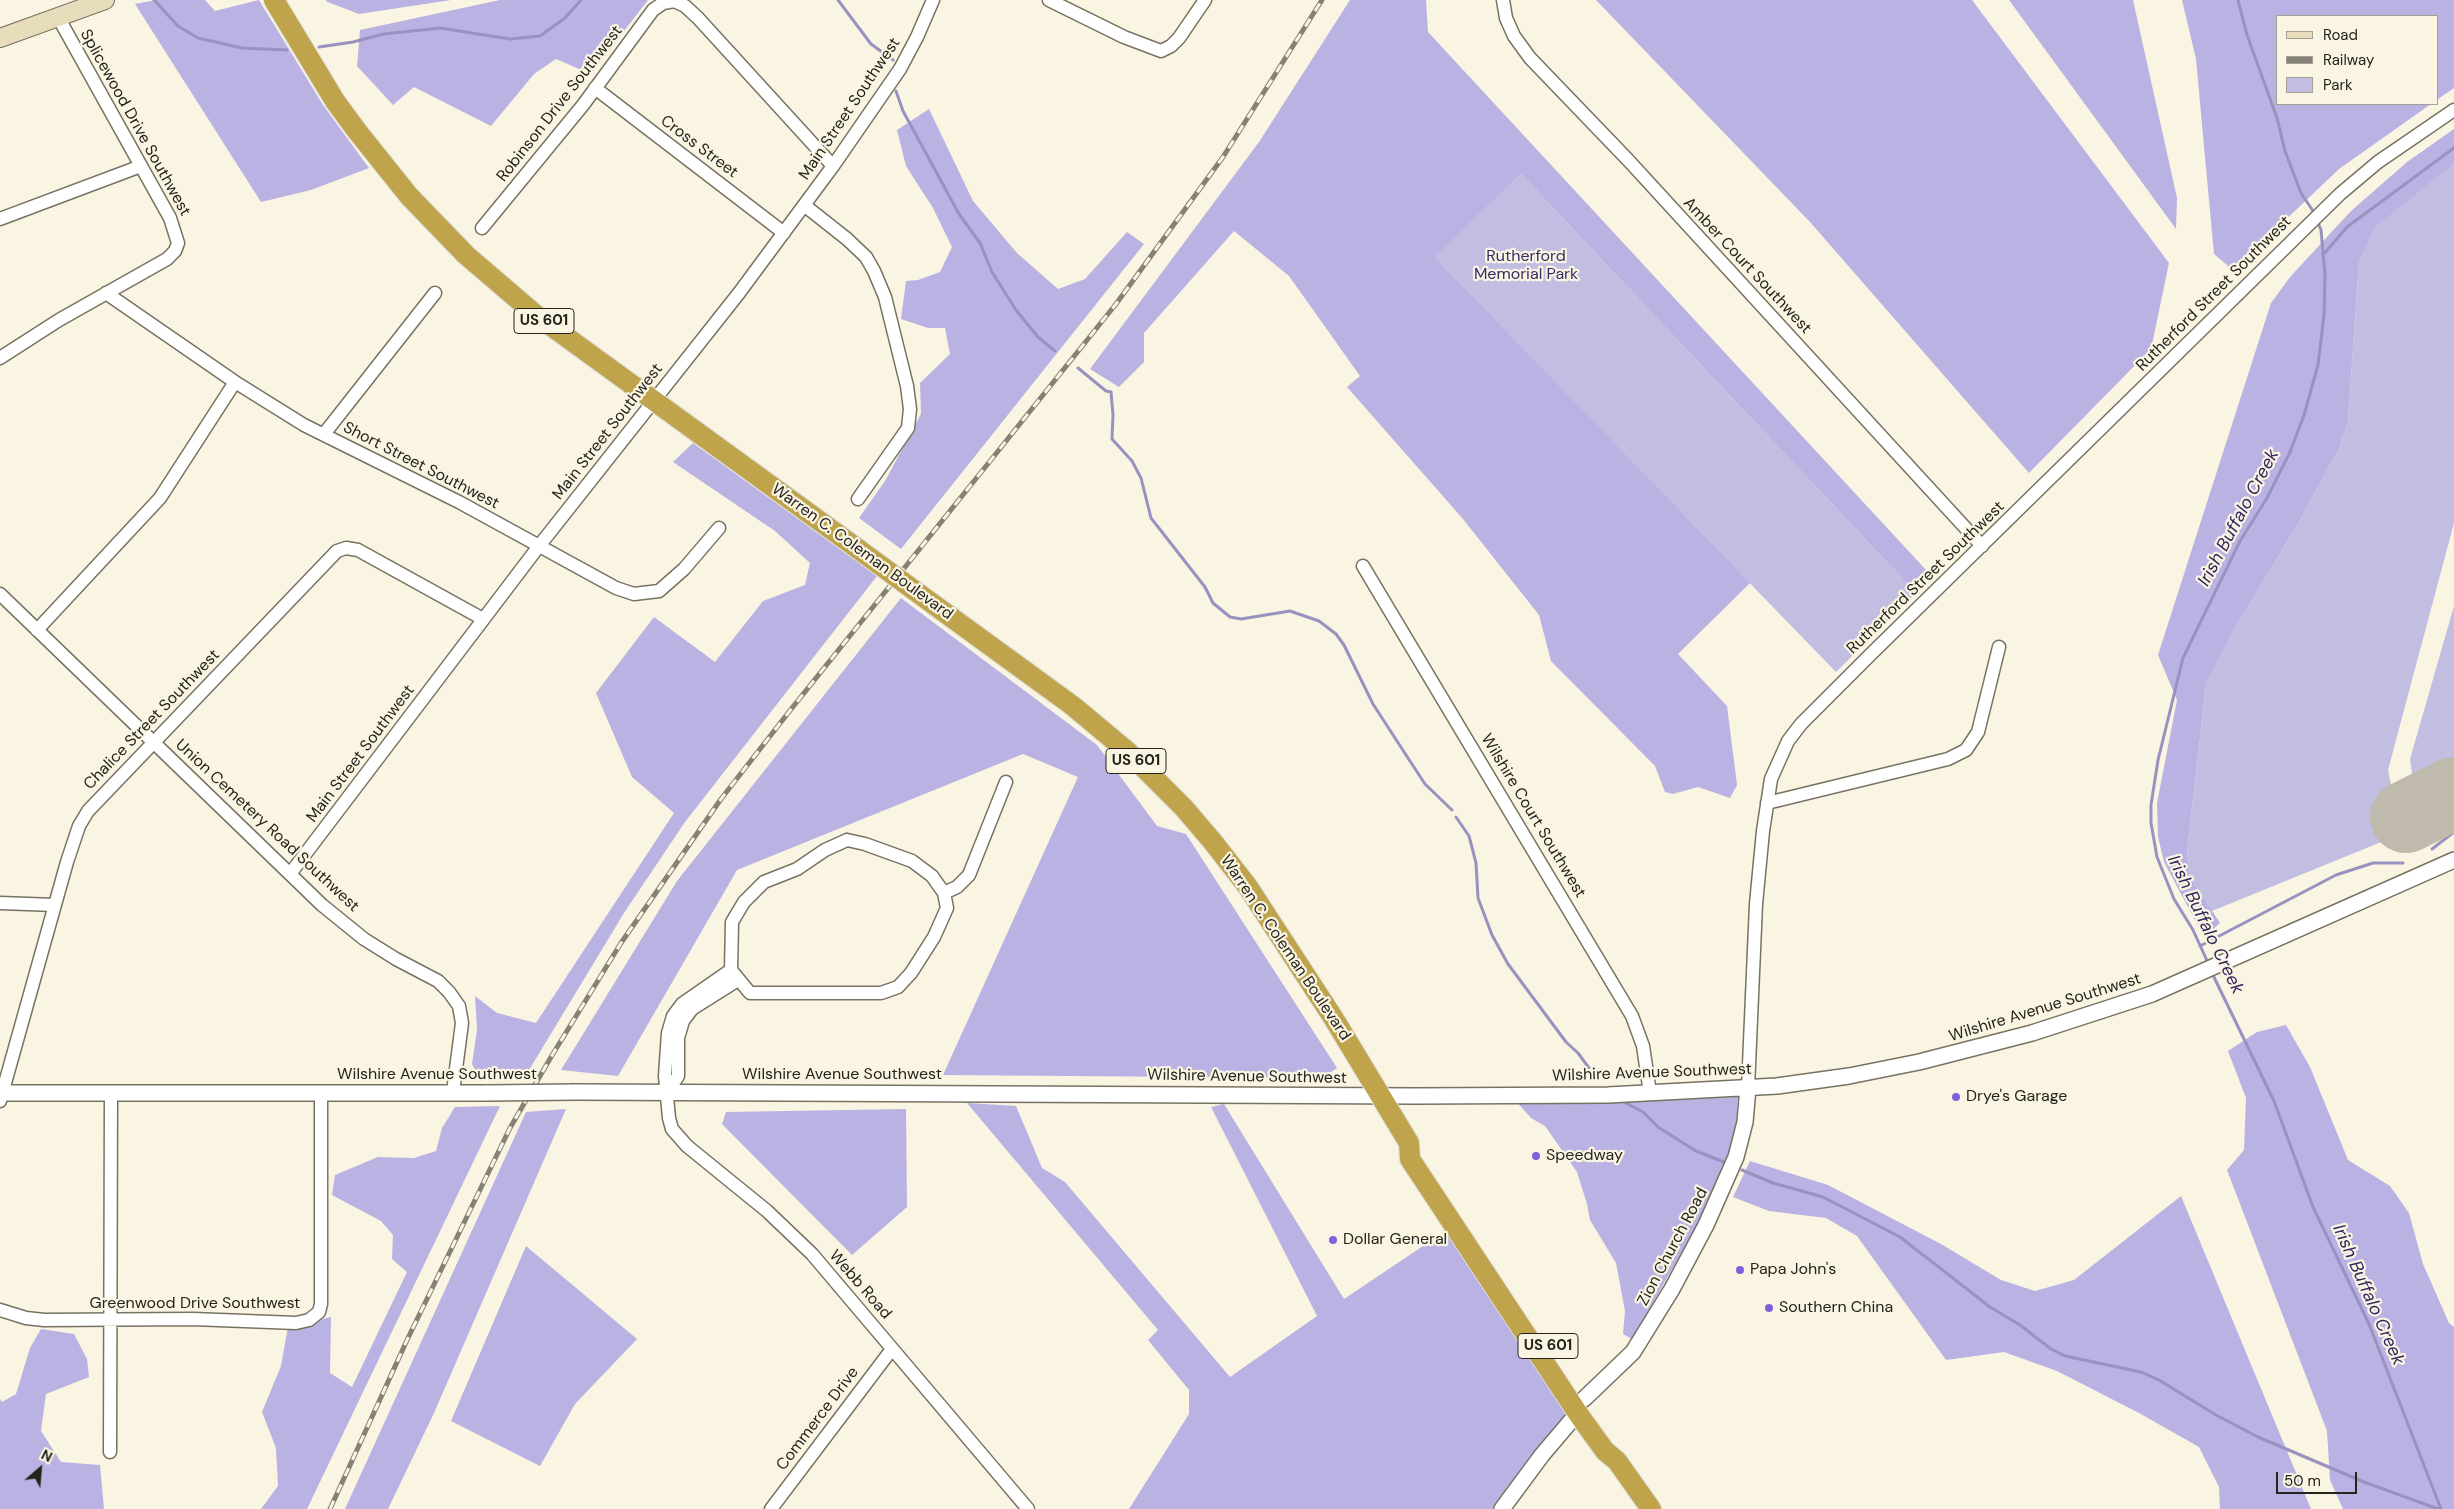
<!DOCTYPE html>
<html>
<head>
<meta charset="utf-8">
<style>
	body { margin:0 }
	#map { position:relative; width:2454px; height:1509px; overflow:hidden; background:#faf4e2; font-family:"DM Sans",sans-serif }
	canvas { display:block }
	.legend { position:absolute; left:2276px; top:15px; width:162px; height:90px; box-sizing:border-box; background:#faf4e2; border:1px solid #a5a093; margin:0; padding:6px 9px; list-style:none; font-size:15px; color:#25231c }
	.legend li { display:flex; align-items:center; gap:10px; height:25px }
	.legend b { width:25px; border:1px solid #a5a093 }
	.north { position:absolute; left:15px; top:1444px; width:50px; height:50px; -webkit-text-stroke:4px #faf4e2; paint-order:stroke; rotate:27deg; font-size:14px; font-weight:700; line-height:20px; text-align:center; color:#25231c }
	.north::after { content:''; display:block; margin:auto; width:18px; height:22px; background:#25231c; clip-path:polygon(50% 0,100% 100%,50% 72%,0 100%) }
	.scale { position:absolute; left:2276px; top:1472px; width:81px; height:22px; box-sizing:border-box; border:2px solid #25231c; border-top:0; padding-left:6px; font-size:15px; line-height:18px; white-space:nowrap; color:#25231c; -webkit-text-stroke:4px #faf4e2; paint-order:stroke }
</style>
</head>
<body>
<div id="map">
<canvas width="2454" height="1509"></canvas>
<ul class="legend">
<li><b style="height:6px;background:#e7ddbc"></b>Road</li>
<li><b style="height:6px;background:#858175"></b>Railway</li>
<li><b style="height:14px;background:#c2bee2"></b>Park</li>
</ul>
<div class="north">N</div>
<div class="scale">50 m</div>
</div>
<script>
const context = document.querySelector('canvas').getContext('2d');
context.lineJoin = 'round';
function fill(path, color) {
  context.fillStyle = color;
  context.fill(path, 'evenodd');
}
function shape(rows) {
  const path = new Path2D();
  for (const r of rows) {
    path.moveTo(r[0], r[1]);
    for (let i = 2; i < r.length; i += 2) path.lineTo(r[i], r[i + 1]);
  }
  return path;
}
function trace(path, color, width, dash) {
  context.strokeStyle = color;
  context.lineWidth = width;
  context.lineCap = dash ? 'butt' : 'round';
  context.setLineDash(dash || []);
  context.stroke(path);
}
function label(font, color, halo, rows, align = 'center') {
  context.font = font + ' "DM Sans",sans-serif';
  context.lineWidth = 4.5;
  context.setLineDash([]);
  context.textBaseline = 'middle';
  context.strokeStyle = halo;
  context.fillStyle = color;
  for (const [text, x, y, turn = 0] of rows) {
    context.save();
    context.translate(x, y);
    context.rotate((+turn || 0) * Math.PI / 180);
    context.textAlign = isNaN(turn) ? turn : align;
    if (halo) context.strokeText(text, 0, 0);
    context.fillText(text, 0, 0);
    context.restore();
  }
}
fill(shape([
	[2454,164,2454,523,2388,770,2401,834,2212,911,2190,877,2187,852,2206,684,2236,626,2296,527,2339,449,2348,421,2359,262,2375,226],
	[1521,174,1916,593,1836,672,1433,257],
	[2454,606,2454,775,2415,794,2410,759]
]), '#c2bee2');
fill(shape([
	[156,0,205,0,215,11,259,0,323,105,369,168,311,190,261,202,135,4],
	[328,0,451,0,359,14,325,1],
	[500,0,648,0,591,74,556,59,534,74,491,126,414,87,393,105,357,66,360,30],
	[1350,0,1426,0,1428,32,1927,571,1916,593,1521,174,1434,257,1750,583,1678,654,1727,706,1737,785,1730,798,1698,787,1673,794,1665,792,1655,766,1551,661,1539,615,1463,519,1347,387,1360,376,1289,276,1234,231,1144,333,1144,362,1119,387,1090,369,1259,142],
	[1596,0,1972,0,2169,263,2151,349,2029,473,1810,222],
	[2009,0,2133,0,2177,198,2176,229],
	[2182,0,2454,0,2454,88,2438,99,2438,16,2278,16,2278,104,2431,104,2339,169,2233,270,2214,254,2196,59],
	[929,109,973,201,1017,253,1058,289,1085,279,1127,232,1144,244,901,549,859,518,885,481,921,414,920,383,950,354,945,328,928,328,901,319,906,281,918,280,940,272,952,247,933,208,906,166,897,130],
	[2454,129,2454,164,2375,227,2359,262,2348,421,2339,449,2296,527,2236,626,2206,684,2187,852,2190,877,2220,923,2204,937,2164,862,2158,837,2157,803,2177,700,2158,655,2271,303,2290,277,2351,211,2407,162],
	[693,443,877,576,685,822,624,913,526,1075,478,1075,472,1064,477,1030,475,996,497,1013,536,1023,674,813,632,777,596,693,654,617,715,662,763,601,805,585,810,563,775,531,673,462],
	[901,598,1097,745,1157,826,1186,834,1337,1068,1322,1078,943,1075,1078,777,1023,754,737,870,618,1076,561,1070,677,881],
	[2286,1025,2310,1067,2348,1160,2390,1186,2409,1213,2423,1264,2449,1323,2454,1327,2454,1509,2343,1509,2330,1480,2327,1431,2227,1170,2244,1150,2246,1098,2228,1051,2257,1032],
	[1738,1097,1736,1128,1729,1157,1694,1231,1632,1339,1623,1334,1625,1311,1616,1263,1590,1220,1587,1204,1577,1172,1545,1126,1531,1118,1515,1100],
	[967,1103,1016,1106,1042,1168,1065,1182,1230,1377,1317,1316,1211,1107,1224,1104,1344,1299,1435,1238,1450,1234,1571,1415,1557,1424,1493,1509,1129,1509,1189,1414,1189,1390,1148,1340,1158,1330],
	[500,1106,307,1509,261,1509,278,1486,276,1448,262,1412,281,1366,288,1327,331,1317,330,1373,352,1387,407,1272,392,1259,393,1235,381,1221,332,1195,335,1175,378,1157,414,1158,436,1151,442,1128,455,1107],
	[566,1109,434,1413,388,1509,345,1509,526,1112],
	[906,1109,907,1207,852,1255,722,1124,726,1112],
	[1750,1161,1828,1185,1941,1244,2001,1280,2035,1291,2074,1280,2181,1196,2311,1509,2220,1509,2219,1487,2199,1447,2139,1413,2057,1371,2004,1352,1946,1360,1857,1236,1826,1218,1769,1211,1733,1197],
	[526,1246,637,1339,575,1404,540,1466,451,1421],
	[41,1329,74,1334,87,1359,89,1377,46,1394,41,1431,61,1462,100,1465,104,1509,0,1509,0,1399,2,1402,16,1394,30,1348]
]), '#b9b2e3');
trace(shape([
	[154,0,178,26,198,38,242,48,287,50],
	[838,0,871,44,893,60],
	[2238,0,2247,35,2277,118,2285,151,2301,193,2315,214],
	[319,47,353,42,384,34,440,28,510,39,540,36,565,18,581,0],
	[896,91,903,111,959,214,980,243,992,272,1016,310,1038,337,1055,351],
	[2323,255,2347,227,2454,148],
	[1078,368,1106,391,1111,392,1113,415,1112,439,1132,461,1141,478,1151,518,1205,587,1213,603,1230,617,1241,619,1290,611,1319,621,1336,634,1344,645,1373,704,1408,758,1425,784,1452,810],
	[1456,817,1469,836,1476,863,1478,898,1492,935,1508,964,1566,1042,1578,1053,1589,1068],
	[2432,849,2454,832],
	[2200,946,2336,875,2373,863,2403,863],
	[2209,965,2193,930,2174,899,2157,857,2151,823,2151,805,2158,760,2183,658,2240,541,2267,498,2290,452,2304,415,2318,365,2324,315,2325,275,2321,230,2317,220],
	[2212,973,2274,1101,2313,1207,2369,1324,2441,1509],
	[1626,1103,1643,1112,1658,1127,1696,1151,1724,1162],
	[1742,1170,1773,1183,1823,1197,1900,1237,1990,1307,2020,1325,2051,1349,2065,1356,2141,1372,2159,1380,2216,1415,2258,1437,2364,1482,2438,1509]
]), '#9992c1', 3);
trace(shape([
	[2406,817,2454,793]
]), '#c0baac', 72);
const minor = shape([
	[1049,0,1124,37,1161,51,1171,46,1179,38,1205,0],
	[1503,0,1506,18,1514,36,1530,58,1629,161,1982,546],
	[595,88,784,233],
	[804,205,847,239,866,257,874,271,885,297,907,386,910,409,908,428,858,499],
	[0,219,141,166],
	[482,228,583,105,653,10,663,3,674,1,685,6,698,18,833,166],
	[106,293,235,382,304,425,459,502,616,588,634,594,659,591,684,569,719,528],
	[0,358,59,320,167,259,175,251,178,243,170,218,58,17],
	[324,434,435,293],
	[1363,566,1632,1016,1643,1046,1650,1093],
	[0,594,322,905,364,939,396,959,438,981,449,992,459,1006,462,1023,453,1092],
	[37,630,160,498,235,382],
	[1767,803,1948,759,1966,750,1978,732,1999,647],
	[847,840,865,844,912,861,932,876,944,893,947,908,934,937,911,973,898,987,881,993,750,993,731,970,732,922,744,902,764,882,797,869,825,850,847,840],
	[290,874,539,546,739,293,833,166,900,69,917,37,933,0],
	[944,893,957,887,969,875,1006,782],
	[0,903,55,905],
	[731,970,682,1004,673,1016,668,1033,665,1076,669,1118,672,1129,687,1146,767,1211,812,1254,1028,1509],
	[1748,1088,1756,904,1763,831,1771,779,1788,741,1801,724,1869,656,2340,194,2378,162,2454,110],
	[667,1093,678,1076,678,1038,683,1021,692,1009,738,980],
	[0,1101,67,862,79,826,88,811,337,551,346,548,358,550,483,619],
	[0,1310,26,1318,44,1320,193,1319,296,1323,309,1320,319,1312,321,1304,321,1094],
	[110,1452,111,1093],
	[771,1509,892,1349]
]);
const tertiary = shape([
	[575,1092,1416,1096,1608,1095,1777,1086,1849,1076,1919,1062,2032,1033,2152,994,2454,860],
	[0,1093,488,1093],
	[1584,1399,1633,1352,1672,1289,1706,1225,1736,1157,1745,1122,1748,1088],
	[1502,1509,1542,1455,1570,1422,1579,1415]
]);
const secondary = shape([
	[0,38,105,0]
]);
const trunk = shape([
	[274,0,335,101,357,131,409,196,466,255,536,315,858,549],
	[933,604,1073,706,1128,752,1184,808,1213,842,1248,887,1334,1019,1409,1143,1410,1159,1579,1415,1605,1451,1617,1461,1651,1509]
]);
trace(minor, '#777262', 15);
trace(tertiary, '#777262', 18);
trace(secondary, '#777262', 20);
trace(trunk, '#dcdcdb', 22);
trace(minor, '#fff', 12);
trace(tertiary, '#fff', 15);
trace(secondary, '#e7ddbc', 18);
trace(trunk, '#bfa44c', 20);
const rail = shape([
	[330,1509,408,1338,510,1128,551,1057,621,943,721,799,792,708,1116,304,1223,157,1322,0]
]);
trace(rail, '#858175', 5);
trace(rail, '#faf4e2', 3, [9]);
const tertiaryBridge = shape([
	[488,1093,575,1092]
]);
const trunkBridge = shape([
	[858,549,933,604]
]);
trace(tertiaryBridge, '#777262', 18, []);
trace(trunkBridge, '#dcdcdb', 22, []);
trace(tertiaryBridge, '#fff', 15);
trace(trunkBridge, '#bfa44c', 20);
for (const [x, y, r, color] of [
	[1956,1097,5,"#7d60db"],
	[1536,1156,5,"#7d60db"],
	[1333,1240,5,"#7d60db"],
	[1740,1270,5,"#7d60db"],
	[1769,1308,5,"#7d60db"]
]) {
  const dot = new Path2D();
  dot.arc(x, y, r, 0, 2 * Math.PI);
  context.fillStyle = color;
  context.fill(dot);
  trace(dot, '#faf4e2', 2);
}
for (const [x, y, w] of [
	[544,321,60],
	[1136,761,60],
	[1548,1346,60]
]) {
  const box = new Path2D();
  box.roundRect(x - w / 2, y - 12.5, w, 25, 4);
  context.fillStyle = '#faf4e2';
  context.fill(box);
  trace(box, '#25231c', 1);
}
label('bold 15px', '#25231c', null, [
	["US 601",544,321],
	["US 601",1136,761],
	["US 601",1548,1346]
]);
label('16px', '#25231c', '#faf4e2', [
	["Robinson Drive Southwest",560,104,-52],
	["Main Street Southwest",850,109,-56],
	["Splicewood Drive Southwest",135,123,61],
	["Cross Street",699,147,37],
	["Amber Court Southwest",1747,266,47],
	["Rutherford Street Southwest",2214,294,-45],
	["Main Street Southwest",608,432,-52],
	["Short Street Southwest",421,466,27],
	["Warren C. Coleman Boulevard",862,552,36],
	["Rutherford Street Southwest",1926,578,-44],
	["Chalice Street Southwest",152,720,-46],
	["Main Street Southwest",361,754,-53],
	["Wilshire Court Southwest",1533,816,59],
	["Union Cemetery Road Southwest",267,826,43],
	["Warren C. Coleman Boulevard",1285,948,56],
	["Wilshire Avenue Southwest",2045,1008,-17],
	["Wilshire Avenue Southwest",1652,1073,-2],
	["Wilshire Avenue Southwest",437,1075],
	["Wilshire Avenue Southwest",842,1075],
	["Wilshire Avenue Southwest",1247,1077,1],
	["Zion Church Road",1673,1247,-62],
	["Webb Road",860,1285,49],
	["Greenwood Drive Southwest",195,1304],
	["Commerce Drive",818,1419,-53]
]);
label('16px', '#382b65', '#faf4e2', [
	["Rutherford",1526,257],
	["Memorial Park",1526,275]
]);
label('16px', '#25231c', '#faf4e2', [
	["Drye's Garage",1966,1097],
	["Speedway",1546,1156],
	["Dollar General",1343,1240],
	["Papa John's",1750,1270],
	["Southern China",1779,1308]
], 'left');
label('italic 18px', '#33255f', '#faf4e2', [
	["Irish Buffalo Creek",2239,518,-62],
	["Irish Buffalo Creek",2205,925,64],
	["Irish Buffalo Creek",2368,1295,66]
]);
</script>
</body>
</html>
